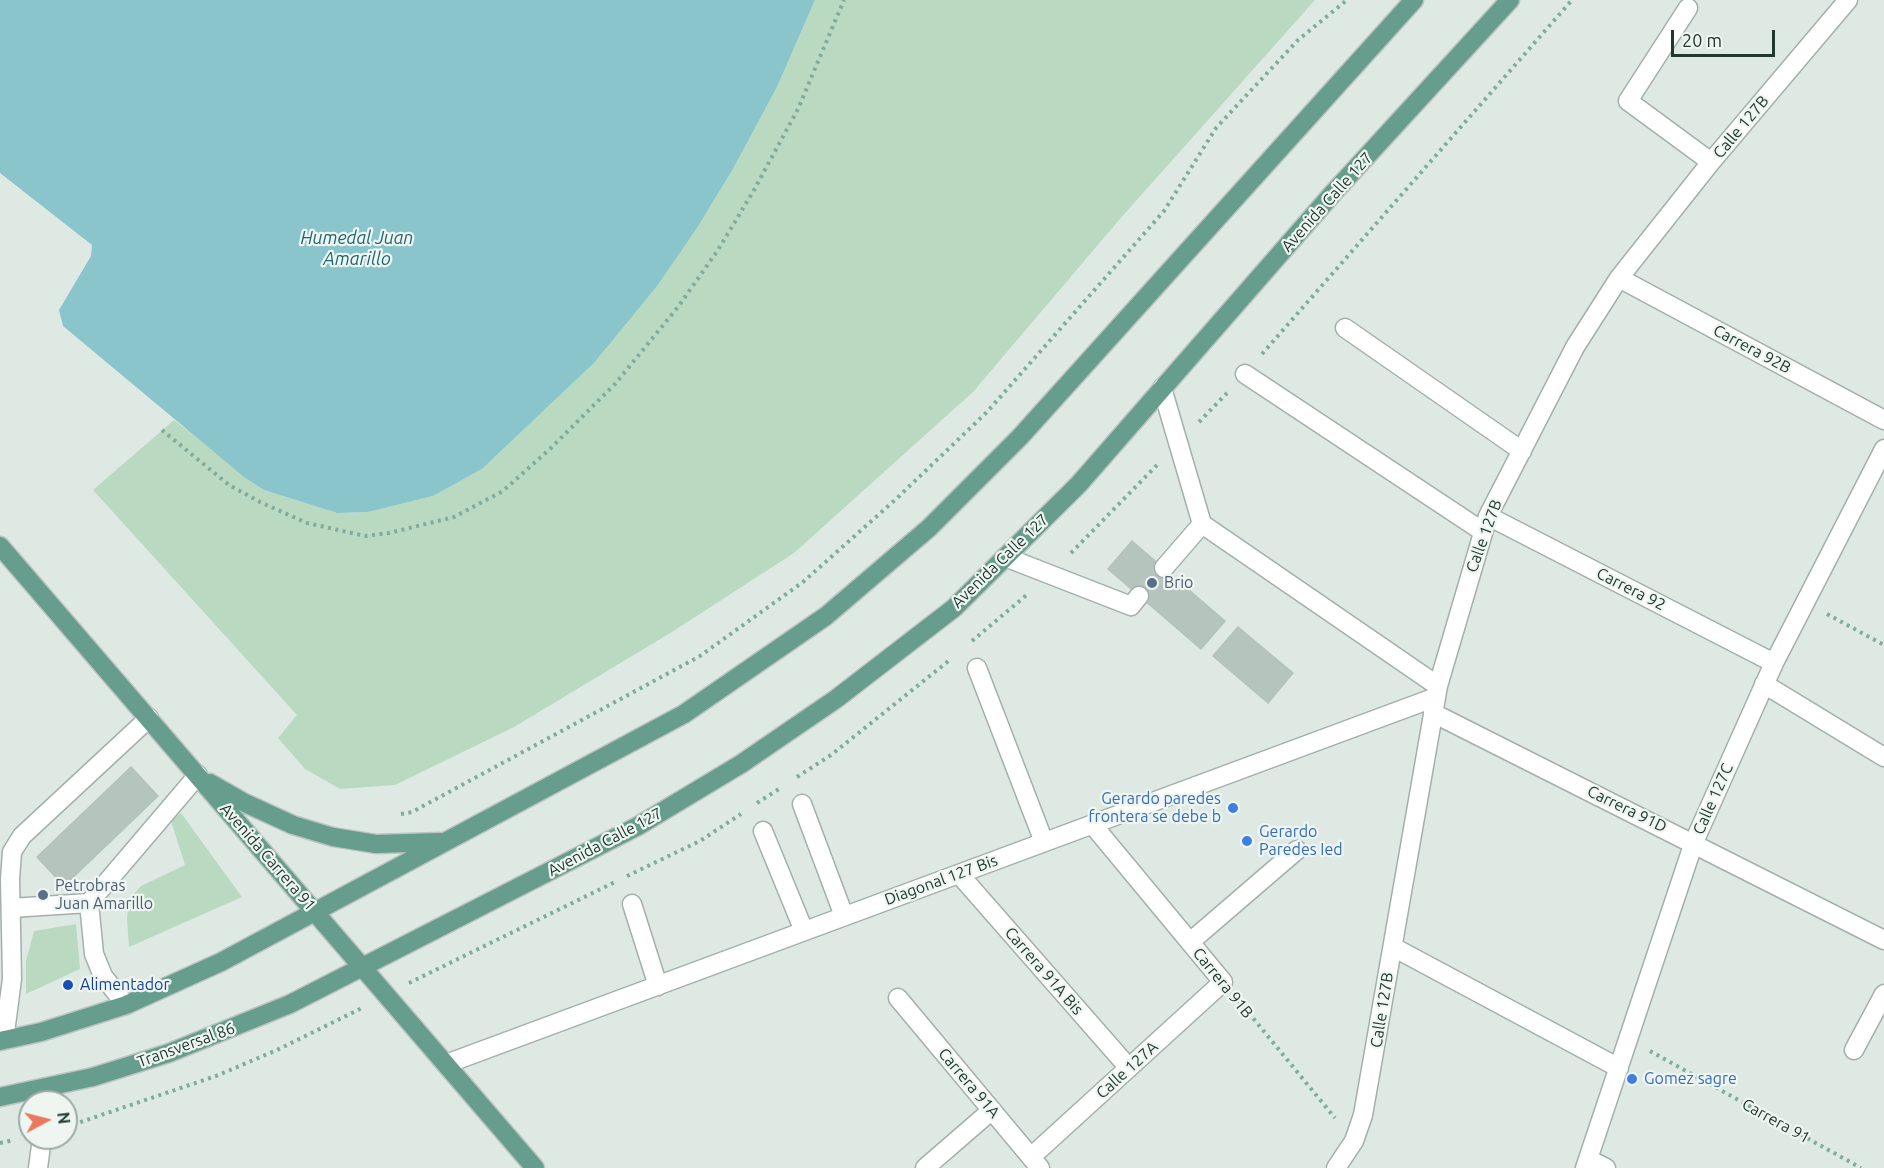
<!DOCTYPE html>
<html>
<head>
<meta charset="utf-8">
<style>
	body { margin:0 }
	#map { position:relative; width:1884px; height:1168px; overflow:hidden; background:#dfe9e4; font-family:Ubuntu,sans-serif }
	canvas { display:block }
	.north { position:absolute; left:18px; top:1090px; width:60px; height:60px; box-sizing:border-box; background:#eff6f2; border:2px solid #9daaa5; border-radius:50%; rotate:83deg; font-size:16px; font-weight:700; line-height:24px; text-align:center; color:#213831 }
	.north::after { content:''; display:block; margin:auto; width:21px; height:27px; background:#ea785d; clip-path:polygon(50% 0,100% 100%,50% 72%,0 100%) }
	.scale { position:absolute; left:1671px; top:30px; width:104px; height:27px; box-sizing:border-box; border:3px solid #213831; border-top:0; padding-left:8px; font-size:18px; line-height:21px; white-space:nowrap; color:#213831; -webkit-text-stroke:4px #eff6f2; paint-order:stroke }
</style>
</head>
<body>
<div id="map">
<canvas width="1884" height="1168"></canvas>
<div class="north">N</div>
<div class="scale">20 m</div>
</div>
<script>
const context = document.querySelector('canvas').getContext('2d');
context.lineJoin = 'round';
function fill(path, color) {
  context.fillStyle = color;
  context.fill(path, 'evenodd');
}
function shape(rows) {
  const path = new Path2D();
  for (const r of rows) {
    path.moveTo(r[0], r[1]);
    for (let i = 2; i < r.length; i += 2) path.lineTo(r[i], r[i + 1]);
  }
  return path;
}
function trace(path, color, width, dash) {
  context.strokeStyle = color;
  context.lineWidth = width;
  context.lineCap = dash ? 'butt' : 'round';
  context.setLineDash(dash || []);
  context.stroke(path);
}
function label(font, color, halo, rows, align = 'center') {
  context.font = font + ' Ubuntu,sans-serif';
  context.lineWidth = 4.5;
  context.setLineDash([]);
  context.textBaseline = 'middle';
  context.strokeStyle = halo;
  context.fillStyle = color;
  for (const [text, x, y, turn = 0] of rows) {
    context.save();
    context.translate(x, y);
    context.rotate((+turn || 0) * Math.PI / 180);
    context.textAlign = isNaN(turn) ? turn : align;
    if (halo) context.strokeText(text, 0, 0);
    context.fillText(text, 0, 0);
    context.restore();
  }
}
fill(shape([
	[815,0,1315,0,1119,220,973,392,794,553,672,632,514,727,395,785,340,789,305,769,278,738,297,715,93,490,174,420,264,490,337,513,368,512,433,496,482,469,594,363,657,285,697,228,733,169,777,87],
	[181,813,242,897,129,947,127,918,129,900,141,886,185,865,171,821],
	[76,924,80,969,26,994,26,961,34,931]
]), '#b9dac0');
fill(shape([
	[0,0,815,0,777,87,733,169,697,228,657,286,594,363,482,469,433,496,368,512,337,513,264,490,244,477,63,326,59,310,91,256,92,245,0,173]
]), '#8ac5cc');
const building = shape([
	[1132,541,1225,621,1201,649,1108,569,1132,541],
	[1238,627,1293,673,1268,703,1213,656,1238,627],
	[131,767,158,796,64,886,37,857,131,767]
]);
fill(building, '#b5c4bd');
trace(building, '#b2c3bb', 1.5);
trace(shape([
	[1139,596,1164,568]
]), '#b9c6c0', 18, [18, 9]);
const minor = shape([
	[1688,8,1628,101,1711,162],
	[1619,278,1884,420],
	[1345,328,1522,451],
	[1245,374,1482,531],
	[1162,388,1202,524,1438,686],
	[1488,516,1774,663],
	[1005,557,1131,606,1139,596],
	[1164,568,1202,524],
	[977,668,1044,842],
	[1764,684,1884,757],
	[1433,713,1884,940],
	[802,804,844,916],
	[763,831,804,931],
	[959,874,1129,1068],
	[632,904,658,986],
	[11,908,89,903],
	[1190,942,1297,850],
	[1393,947,1619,1068],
	[898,998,1040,1168],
	[126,1005,103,976,94,954,89,903,198,775],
	[4,1040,12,979,10,879,12,852,22,836,149,718],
	[1854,1050,1884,994],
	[446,1064,1436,697],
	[1031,1157,1223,982,1092,824],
	[1588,1159,1606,1168],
	[38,1168,42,1138],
	[925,1168,992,1110],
	[1336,1168,1354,1141,1363,1115,1438,686,1488,516,1575,347,1619,278,1711,162,1848,0],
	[1585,1168,1694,842,1774,663,1884,449]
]);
const major = shape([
	[0,546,535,1168],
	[210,783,245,803,293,825,333,837,376,844,440,842],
	[0,1041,41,1032,126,1005,221,962,684,714,826,616,929,528,1020,437,1414,0],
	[0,1097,93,1077,169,1053,290,1004,638,826,741,764,836,699,954,608,1079,484,1334,192,1510,0]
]);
trace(minor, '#a2b0ab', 21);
trace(major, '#bcc3c1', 21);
trace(shape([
	[1262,354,1572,0],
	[1199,422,1227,393],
	[162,430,229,485,260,502,307,523,365,536,389,533,454,517,503,491,552,447,615,384,678,307,718,250,754,190,798,109,844,0],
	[1071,553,1158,464],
	[1827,614,1884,645],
	[972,641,1029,593],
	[797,777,831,755,951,659],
	[757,803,779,789],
	[401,814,412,812,700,656,803,582,895,500,987,412,1164,211,1216,128,1298,40,1347,0],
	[627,876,700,841,741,814],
	[409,983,615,882],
	[1239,1001,1335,1118],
	[1650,1051,1861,1168],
	[66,1127,216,1076,277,1050,362,1008],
	[0,1143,14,1140]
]), '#81ab9c', 4, [3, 4.5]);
trace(minor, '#fff', 18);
trace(major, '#669d8c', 18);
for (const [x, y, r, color] of [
	[1152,583,6,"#5c6f8a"],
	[1233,808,6,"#3f7fe0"],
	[1247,841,6,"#3f7fe0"],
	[43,895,6,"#5c6f8a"],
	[68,985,6,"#1a4fb4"],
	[1632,1079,6,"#3f7fe0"]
]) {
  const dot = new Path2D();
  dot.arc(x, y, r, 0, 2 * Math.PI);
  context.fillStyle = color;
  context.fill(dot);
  trace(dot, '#eff6f2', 2);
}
label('16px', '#213831', '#eff6f2', [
	["Calle 127B",1741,127,-50],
	["Avenida Calle 127",1327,202,-48],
	["Carrera 92B",1752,349,28],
	["Calle 127B",1484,536,-70],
	["Avenida Calle 127",1000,561,-44],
	["Carrera 92",1631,589,27],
	["Calle 127C",1713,799,-66],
	["Carrera 91D",1627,809,26],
	["Avenida Calle 127",605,842,-28],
	["Avenida Carrera 91",268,857,49],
	["Diagonal 127 Bis",941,880,-20],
	["Carrera 91A Bis",1044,971,49],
	["Carrera 91B",1223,983,51],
	["Calle 127B",1382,1010,-81],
	["Transversal 86",186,1045,-20],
	["Calle 127A",1127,1070,-42],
	["Carrera 91A",969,1083,50],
	["Carrera 91",1776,1121,29]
]);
label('16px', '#4e5e75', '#eff6f2', [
	["Brio",1164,583],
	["Petrobras",55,886],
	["Juan Amarillo",55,904]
], 'left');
label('16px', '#366cbe', '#eff6f2', [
	["Gerardo paredes",1221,799,"right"],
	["frontera se debe b",1221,817,"right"],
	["Gerardo",1259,832],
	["Paredes Ied",1259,850],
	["Gomez sagre",1644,1079]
], 'left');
label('16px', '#164399', '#eff6f2', [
	["Alimentador",80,985]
], 'left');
label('italic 18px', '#1f6770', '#eff6f2', [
	["Humedal Juan",357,238],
	["Amarillo",357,259]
]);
</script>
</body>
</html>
